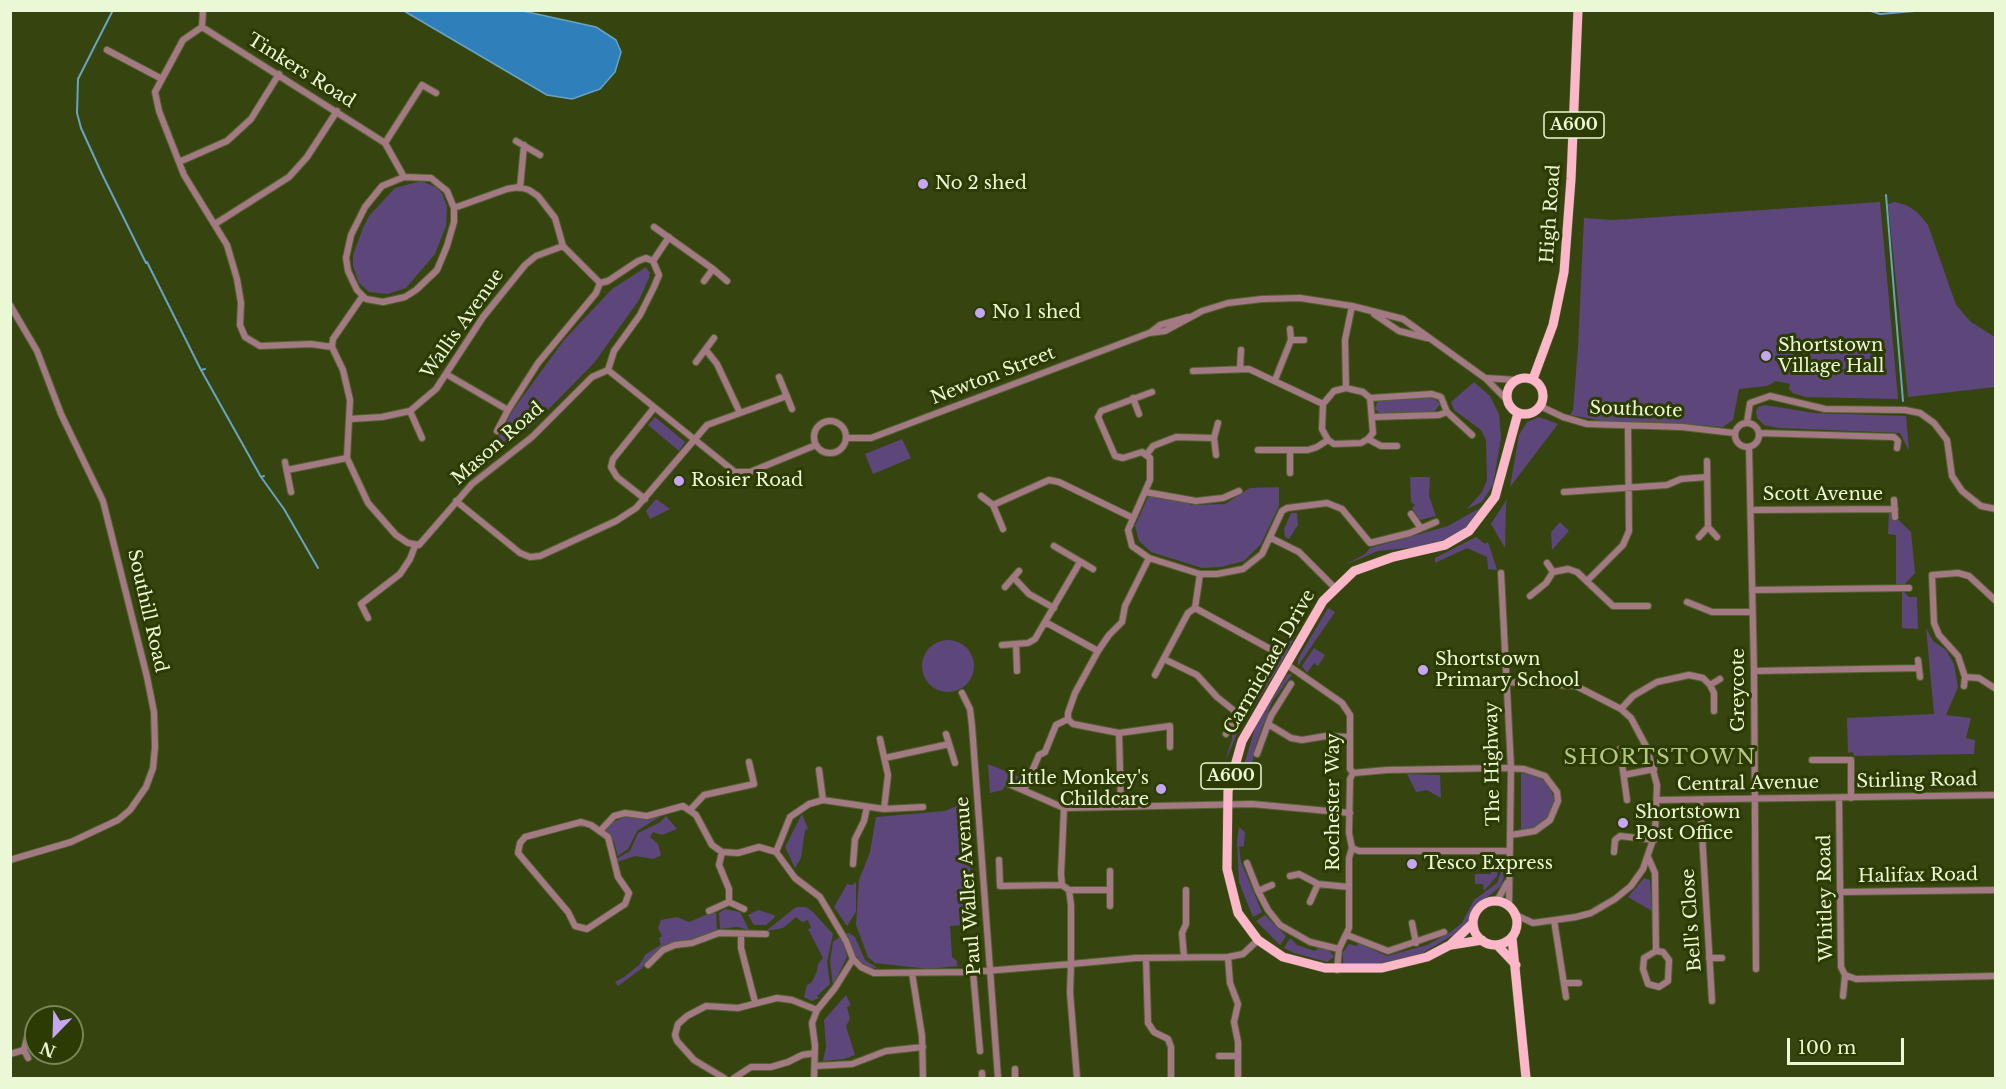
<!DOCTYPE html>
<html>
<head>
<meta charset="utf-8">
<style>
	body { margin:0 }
	#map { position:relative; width:2006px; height:1089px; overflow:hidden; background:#364510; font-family:"Libre Baskerville",serif }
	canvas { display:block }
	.frame { position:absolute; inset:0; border:12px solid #ebf8d5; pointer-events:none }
	.north { position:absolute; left:24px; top:1005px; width:60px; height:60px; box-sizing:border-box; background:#2c3a03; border:2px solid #788657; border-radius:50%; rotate:203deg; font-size:16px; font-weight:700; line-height:24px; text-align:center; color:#ebf8d5 }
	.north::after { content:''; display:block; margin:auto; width:21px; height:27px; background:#c6a6f0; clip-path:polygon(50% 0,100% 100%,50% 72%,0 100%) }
	.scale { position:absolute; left:1787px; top:1038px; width:117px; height:27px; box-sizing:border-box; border:3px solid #ebf8d5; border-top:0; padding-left:8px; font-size:18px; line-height:21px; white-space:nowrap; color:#ebf8d5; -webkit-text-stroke:4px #2c3a03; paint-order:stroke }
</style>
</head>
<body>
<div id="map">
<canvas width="2006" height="1089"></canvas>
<div class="frame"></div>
<div class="north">N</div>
<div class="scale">100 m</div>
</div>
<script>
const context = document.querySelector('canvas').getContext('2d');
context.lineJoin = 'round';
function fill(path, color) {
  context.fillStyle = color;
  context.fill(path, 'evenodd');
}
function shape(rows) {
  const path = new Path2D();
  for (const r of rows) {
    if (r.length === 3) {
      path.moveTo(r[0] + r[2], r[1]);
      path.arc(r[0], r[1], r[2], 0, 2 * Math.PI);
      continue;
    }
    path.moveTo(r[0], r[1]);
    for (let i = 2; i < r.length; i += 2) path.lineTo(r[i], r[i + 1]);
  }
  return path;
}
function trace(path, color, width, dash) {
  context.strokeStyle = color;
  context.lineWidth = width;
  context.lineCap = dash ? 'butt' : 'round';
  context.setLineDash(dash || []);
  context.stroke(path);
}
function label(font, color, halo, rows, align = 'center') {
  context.font = font + ' "Libre Baskerville",serif';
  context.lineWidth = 6;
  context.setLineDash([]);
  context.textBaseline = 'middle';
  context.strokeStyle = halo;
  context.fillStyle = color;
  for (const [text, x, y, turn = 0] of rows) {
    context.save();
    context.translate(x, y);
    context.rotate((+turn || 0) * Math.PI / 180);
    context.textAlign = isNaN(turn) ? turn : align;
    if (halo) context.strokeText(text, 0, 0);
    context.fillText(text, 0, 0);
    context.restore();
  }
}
fill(shape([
	[421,181,436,187,442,193,447,207,446,226,435,254,406,288,388,294,369,292,359,283,353,266,353,255,363,228,369,216,395,188],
	[1880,202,1898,399,1805,397,1793,393,1789,389,1790,384,1776,381,1767,386,1739,389,1733,420,1723,427,1675,423,1615,423,1570,415,1573,410,1578,347,1584,218,1614,220],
	[1895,202,1906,205,1917,212,1928,225,1956,305,1971,322,1995,337,1995,387,1908,397,1888,204],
	[646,267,650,273,649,278,639,300,594,363,535,423,487,459,513,410,564,340,612,289],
	[1474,382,1490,396,1499,414,1501,438,1493,485,1482,502,1467,509,1482,492,1487,480,1486,440,1481,430,1454,410,1451,402],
	[1433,397,1440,404,1435,411,1382,415,1375,409,1378,400],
	[1765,405,1814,413,1906,416,1909,451,1900,433,1779,428,1764,425,1757,418,1756,412,1758,407],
	[655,417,685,442,679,451,648,425],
	[1539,417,1558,424,1510,487,1519,435,1527,422],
	[902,439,911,458,873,474,865,454],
	[1410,477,1430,477,1429,496,1436,516,1420,520,1412,508,1415,505,1411,502],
	[1279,487,1279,506,1261,544,1244,561,1221,567,1202,568,1151,552,1139,541,1135,526,1148,497,1171,497,1192,505,1225,504,1250,488],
	[656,499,670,509,650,519,646,511],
	[1507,499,1506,504,1505,548,1491,524],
	[1487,504,1464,529,1447,539,1418,547,1378,551,1345,565,1365,554,1370,548,1448,526],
	[1889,511,1911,532,1915,573,1903,586,1896,585,1896,535,1888,534],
	[1291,513,1297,513,1298,525,1289,539,1285,537,1284,529],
	[1560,522,1569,531,1552,550,1551,532],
	[1476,537,1485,544,1488,542,1497,570,1488,569,1487,557,1467,548,1435,563,1435,558],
	[1902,590,1909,597,1917,597,1918,629,1902,628],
	[1313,596,1286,655,1237,734,1225,762,1232,739,1232,727,1236,728,1241,720,1240,714,1244,716,1247,710,1244,708,1245,705,1250,705,1258,693,1256,686,1260,680,1264,679,1273,666,1276,657,1283,654],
	[1328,608,1335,612,1298,666,1298,659],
	[1926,628,1933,641,1946,650,1954,664,1958,687,1946,715,1971,718,1966,738,1975,740,1974,754,1854,756,1853,752,1848,753,1847,718,1934,714],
	[948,666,26],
	[1314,648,1325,655,1318,666,1314,663,1307,673,1302,666],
	[1293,673,1272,702,1256,744,1249,780,1240,779,1256,724,1287,675],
	[988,764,1025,779,1023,783,1008,778,1003,790,990,793],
	[1521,771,1538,776,1548,784,1555,800,1546,821,1536,828,1521,830],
	[1407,774,1440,775,1441,798,1427,790,1416,792],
	[966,802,974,924,950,926,952,957,957,961,957,966,929,969,875,963,868,957,856,925,859,880,870,852,876,817,945,811],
	[664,814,637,831,628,849,618,856,614,842,606,832,607,825,628,815,634,818,651,818],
	[802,814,808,829,805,830,801,858,795,868,785,847],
	[666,816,677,829,662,835,653,832,650,837,658,844,661,855,654,859,635,856,617,862,616,859,630,851,638,833,659,823],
	[1239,827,1245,832,1244,846,1239,847,1241,862,1262,912,1253,917,1239,882,1237,841],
	[1491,856,1497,856,1497,876,1484,891,1483,884,1475,884,1475,874,1491,874],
	[1502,870,1506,870,1501,886,1474,908,1468,922,1455,934,1419,955,1390,965,1343,963,1343,952,1349,944,1357,946,1358,943,1387,956,1427,945,1452,931,1462,923,1474,900,1497,883],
	[1644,878,1650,880,1652,911,1628,897],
	[856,882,856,912,847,926,834,907,847,884,852,885],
	[796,907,806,907,813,912,833,934,827,962,830,984,817,996,819,998,812,1001,804,997,807,985,812,982,817,971,818,964,823,958,808,929,811,928,808,920,802,922,796,917,783,928,766,931],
	[725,909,740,912,749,930,737,927,720,929,719,913],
	[758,910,774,915,775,917,766,925,754,925,748,915],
	[713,912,716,913,717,930,690,941,673,943,653,956,641,969,618,986,615,982,624,977,639,965,646,954,661,945,659,938,662,936,658,928,661,920,677,917,689,922],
	[1265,915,1286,936,1280,945,1256,921],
	[849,933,855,937,865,960,879,969,867,966,858,960,844,934],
	[841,936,847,957,833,985,830,961,833,942],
	[1290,938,1297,945,1315,951,1319,947,1329,950,1334,957,1327,962,1294,953,1284,948],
	[846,995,851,1005,847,1007,850,1019,846,1026,855,1055,844,1059,823,1061,826,1047,824,1020]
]), '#5d467a');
const water = shape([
	[404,11,523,11,596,27,616,40,621,52,615,72,600,89,572,99,547,95,404,11]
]);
fill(water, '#2f80ba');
trace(water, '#67a4c2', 1.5);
trace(shape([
	[113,10,78,79,77,113,81,128,102,174,146,263],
	[1868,10,1880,14,1926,10],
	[1886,195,1903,401],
	[147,262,201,370],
	[205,369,201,370,261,477],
	[264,476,261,477,284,509,318,568]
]), '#67a4c2', 2);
const street = shape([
	[202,27,203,10],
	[107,50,162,79],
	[516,141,540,155],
	[385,143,422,85,436,93],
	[179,162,227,141,251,119,279,74],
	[404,177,431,178,447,191,454,208,454,222,447,246,437,270,416,290,405,297,383,302,366,299,357,290,348,271,346,258,351,235,365,207,382,186,404,177],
	[520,188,524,145],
	[454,208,507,189,519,187,529,190,538,196,555,218,563,246,600,283,608,281,638,261,646,258,653,261,659,275,654,287,640,315,614,351,608,370],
	[215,224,289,177,307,157,337,111],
	[654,227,713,269,704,281],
	[653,261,669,237],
	[713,269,727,281],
	[362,297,333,339,332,347,343,370,350,400,347,458,368,503,396,535,408,543,419,545,472,484,532,437,592,377,608,370,735,472,750,472,816,445],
	[10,305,37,351,61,414,103,501,147,677,154,712,155,747,153,768,146,787,130,810,118,820,71,842,10,860],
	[1352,306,1345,340,1346,388,1334,391,1323,404,1322,429,1328,440,1334,444,1361,443,1368,439,1373,433,1370,398],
	[1374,314,1399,331,1427,338],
	[1151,332,1160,325,1188,317],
	[1291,340,1304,340],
	[332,347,311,344,260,346,245,337,240,325,241,303,237,279,227,245,184,175,159,111,155,92,183,40,202,27,385,143,404,177],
	[706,350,717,364,740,413],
	[696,362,714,338],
	[1240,369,1241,350],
	[1193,371,1249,369,1323,404],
	[446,374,508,410,538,363,596,293,600,283],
	[779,377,792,409],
	[1486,378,1516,380],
	[1275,380,1291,340,1290,329],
	[1346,388,1363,392,1370,398,1432,394,1441,397,1447,412,1472,435],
	[1152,392,1101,411,1098,417,1115,456,1123,458,1142,452,1150,458,1150,480,1128,530,1132,546,1149,558,1200,574,1217,574,1243,569,1262,554,1282,511,1287,508,1327,503,1342,509,1370,543,1410,533,1436,522],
	[1133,398,1139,414],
	[1540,406,1563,417,1587,424,1682,427,1734,433],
	[410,411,422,438],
	[1373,417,1439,415,1447,412],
	[350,419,382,417,410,411,436,389,483,317,525,265,536,256,563,246],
	[830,437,16],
	[1747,422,1750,403,1770,396,1825,409,1905,410,1920,413,1934,423,1947,440,1952,476,1962,491,1981,506,1996,509],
	[1747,435,12],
	[497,431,508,410],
	[1759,433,1894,437,1898,441,1897,448],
	[846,438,871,438,1149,333,1165,331,1202,311,1228,303,1262,299,1300,298,1352,306,1403,319,1485,378,1507,400],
	[1368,439,1381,446,1397,446],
	[1749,447,1754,671,1756,969],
	[1258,450,1308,450,1317,447,1328,440],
	[1290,450,1290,473],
	[1147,454,1153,446,1176,437,1214,438],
	[1216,455,1214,438,1218,423],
	[285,462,291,492],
	[287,470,347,458],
	[1145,492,1196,501,1223,498,1239,491],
	[1564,492,1667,485,1681,479,1707,477],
	[981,496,993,505,1003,529],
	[645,499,617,477,611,467,613,459,654,408],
	[1894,500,1895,517],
	[456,501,520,553,530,557,540,556,616,521,636,508,707,425,787,396],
	[993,505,1049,480,1059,482,1131,517],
	[1752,510,1895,509],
	[1411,514,1420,527],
	[1708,527,1717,537],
	[1699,537,1708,527,1707,461],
	[1271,538,1299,552,1334,587],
	[1054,546,1093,569],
	[1547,563,1553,572],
	[1501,573,1511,768,1509,906],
	[1014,578,1029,594,1054,608],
	[1587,581,1623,545,1629,531,1628,427],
	[1005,587,1019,571],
	[1752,590,1909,588],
	[1530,596,1546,583,1553,572,1568,569,1577,572,1613,606,1648,606],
	[1996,601,1969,576,1958,573,1932,575,1934,623,1939,635,1958,656,1965,677,1979,678,1996,689],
	[1687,602,1712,612,1752,612],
	[1195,608,1272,650,1272,657,1226,734],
	[368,618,361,604,400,574,410,559,415,546],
	[1047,623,1098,651],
	[1016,644,1017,671],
	[1002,645,1028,643,1035,639,1080,562],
	[1164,659,1197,675,1217,697,1237,713],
	[1918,660,1920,677],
	[1286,664,1342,703,1350,715,1350,769,1353,773,1350,779,1349,833,1352,848,1349,858,1349,928,1339,949,1337,970],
	[1754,671,1919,668],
	[1155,675,1188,613,1195,608,1200,574],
	[1507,682,1576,686,1621,709,1631,718,1647,748,1657,785,1655,834,1643,869,1631,886,1615,899,1591,913,1576,917,1533,923,1516,915],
	[1710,685,1720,679],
	[1964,686,1965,677],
	[962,693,970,709,972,726,998,1078],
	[1621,709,1633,696,1657,682,1689,675,1703,678,1710,685,1714,693,1714,711],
	[1268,724,1291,738,1302,740,1326,736,1350,737],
	[1119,733,1170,726,1170,747],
	[946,734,955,763],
	[880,739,888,775,884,809],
	[1620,749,1627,800],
	[1257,754,1271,716,1291,684],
	[885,758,949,744],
	[1812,760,1851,760,1851,798],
	[819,770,823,800],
	[1353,773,1387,770,1506,768,1524,769,1545,776,1557,792,1558,801,1550,820,1535,831,1511,835],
	[1624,775,1654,769],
	[1009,784,1064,808,1252,804,1350,813],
	[1024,790,1039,755,1045,752,1056,725,1068,719],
	[1839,798,1841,967,1845,975,1843,996],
	[1657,800,1996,795],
	[1700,800,1712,1001],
	[1121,807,1119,733,1073,724,1068,719,1068,713,1075,693,1098,651,1109,635,1122,622,1125,606,1149,558],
	[690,810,704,795,754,784,749,762],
	[581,822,591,825,608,837,618,877,629,893,625,904,587,929,575,926,568,912,518,853,520,843,525,837,581,822],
	[600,831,614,816,625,813,647,816,683,806,696,815,712,845,722,852,738,853,759,847,776,852,795,878,820,897,846,941,853,959,861,967,874,973,973,972,1071,964,1071,905,1069,890,1062,885,1061,874,1064,808],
	[1352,848,1359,851,1510,851],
	[722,852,719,865,729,889,729,902],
	[776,852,790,817,809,804,823,800,884,809,923,807],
	[1614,852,1615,840,1620,836,1654,840],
	[1648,857,1655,873,1656,951],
	[999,860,1000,886,1062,885],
	[1247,863,1258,891,1268,910,1280,925,1310,942,1339,949],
	[853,864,855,839,864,821,867,807],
	[1290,876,1299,874,1318,884,1349,887],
	[1069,890,1110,890],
	[1258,891,1272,885],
	[1840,892,1996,890],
	[1497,901,1507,883],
	[1310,902,1318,884],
	[1110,906,1110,871],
	[709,911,729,902,744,909],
	[1554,920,1566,997],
	[1412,923,1416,943],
	[741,934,741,948,755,1002],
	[1347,935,1388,951,1444,932],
	[1656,951,1663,952,1669,960,1668,981,1659,987,1648,984,1643,969,1644,958,1656,951],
	[1184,957,1182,933,1186,924,1186,890],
	[1228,957,1230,983,1238,1004,1234,1022,1238,1042,1238,1076],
	[1146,958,1148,1023,1154,1032,1168,1039,1171,1047,1171,1078],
	[1709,958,1722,958],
	[648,965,663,950,675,945,692,943,719,933,766,934],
	[973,972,980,1051],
	[912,973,922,1036,923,1078],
	[1845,975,1856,979,1996,976],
	[1565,983,1579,983],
	[24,1050,27,1038],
	[10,1054,24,1050,28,1058],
	[1219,1056,1238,1056],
	[815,1066,852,1064,886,1051,923,1047],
	[1015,1069,1015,1078],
	[982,1073,982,1078],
	[724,1078,694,1060,677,1041,675,1035,678,1024,687,1016,706,1006,738,1008,777,998,792,1000,817,1010],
	[734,1078,751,1067,771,1067,788,1062,802,1055,815,1053],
	[814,1078,815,1046,812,1023,817,1010,835,988,853,959],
	[1077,1078,1070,993,1071,964,1136,958,1228,957,1243,954,1258,940]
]);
const primary = shape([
	[1525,396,18],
	[1533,379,1553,325,1564,272,1571,179,1578,10],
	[1495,923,22],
	[1473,923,1450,945,1427,957,1382,968,1325,968,1283,957,1258,940,1238,913,1227,869,1228,791,1242,741,1323,601,1354,571,1393,557,1445,545,1469,531,1495,497,1518,413],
	[1512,938,1526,1078],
	[1451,945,1482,940],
	[1497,945,1516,965]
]);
trace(street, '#536230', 8);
trace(primary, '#536230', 10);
trace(street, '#a37a83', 6);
trace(primary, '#fcb8c8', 9);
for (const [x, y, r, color] of [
	[923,184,6,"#c6a6f0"],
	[980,313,6,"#c6a6f0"],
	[1766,356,6,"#c6a6f0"],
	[679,481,6,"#c6a6f0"],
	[1423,670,6,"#c6a6f0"],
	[1161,789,6,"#c6a6f0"],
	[1623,823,6,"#c6a6f0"],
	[1412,864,6,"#c6a6f0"]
]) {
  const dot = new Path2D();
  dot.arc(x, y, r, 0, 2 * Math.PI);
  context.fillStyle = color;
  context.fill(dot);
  trace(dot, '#2c3a03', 2);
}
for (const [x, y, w] of [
	[1574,125,60],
	[1231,776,60]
]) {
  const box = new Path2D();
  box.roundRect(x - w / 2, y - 13, w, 26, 4.5);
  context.fillStyle = '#2c3a03';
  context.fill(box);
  trace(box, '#ebf8d5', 1.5);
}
label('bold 16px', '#ebf8d5', null, [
	["A600",1574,125],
	["A600",1231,776]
]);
label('18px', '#ebf8d5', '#2c3a03', [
	["Tinkers Road",301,71,32],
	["High Road",1551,214,-86],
	["Wallis Avenue",463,324,-55],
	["Newton Street",993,376,-21],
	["Southcote",1636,410,2],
	["Mason Road",498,444,-41],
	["Scott Avenue",1823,495],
	["Southill Road",147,611,77],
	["Carmichael Drive",1270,662,-60],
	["Greycote",1739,690,-90],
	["The Highway",1493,764,-91],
	["Stirling Road",1917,781,-1],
	["Central Avenue",1748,784,-1],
	["Rochester Way",1334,802,-90],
	["Halifax Road",1918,876,-1],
	["Paul Waller Avenue",969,886,-94],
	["Whitley Road",1826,898,-91],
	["Bell's Close",1692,920,-94]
]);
label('18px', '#ebf8d5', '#2c3a03', [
	["No 2 shed",935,184],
	["No 1 shed",992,313],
	["Shortstown",1778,346],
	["Village Hall",1778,367],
	["Rosier Road",691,481],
	["Shortstown",1435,660],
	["Primary School",1435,681],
	["Little Monkey's",1149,779,"right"],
	["Childcare",1149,800,"right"],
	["Shortstown",1635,813],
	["Post Office",1635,834],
	["Tesco Express",1424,864]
], 'left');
context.letterSpacing = '1.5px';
label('21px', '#b2c983', '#2c3a03', [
	["SHORTSTOWN",1660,758]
]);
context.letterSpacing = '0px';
</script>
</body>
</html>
